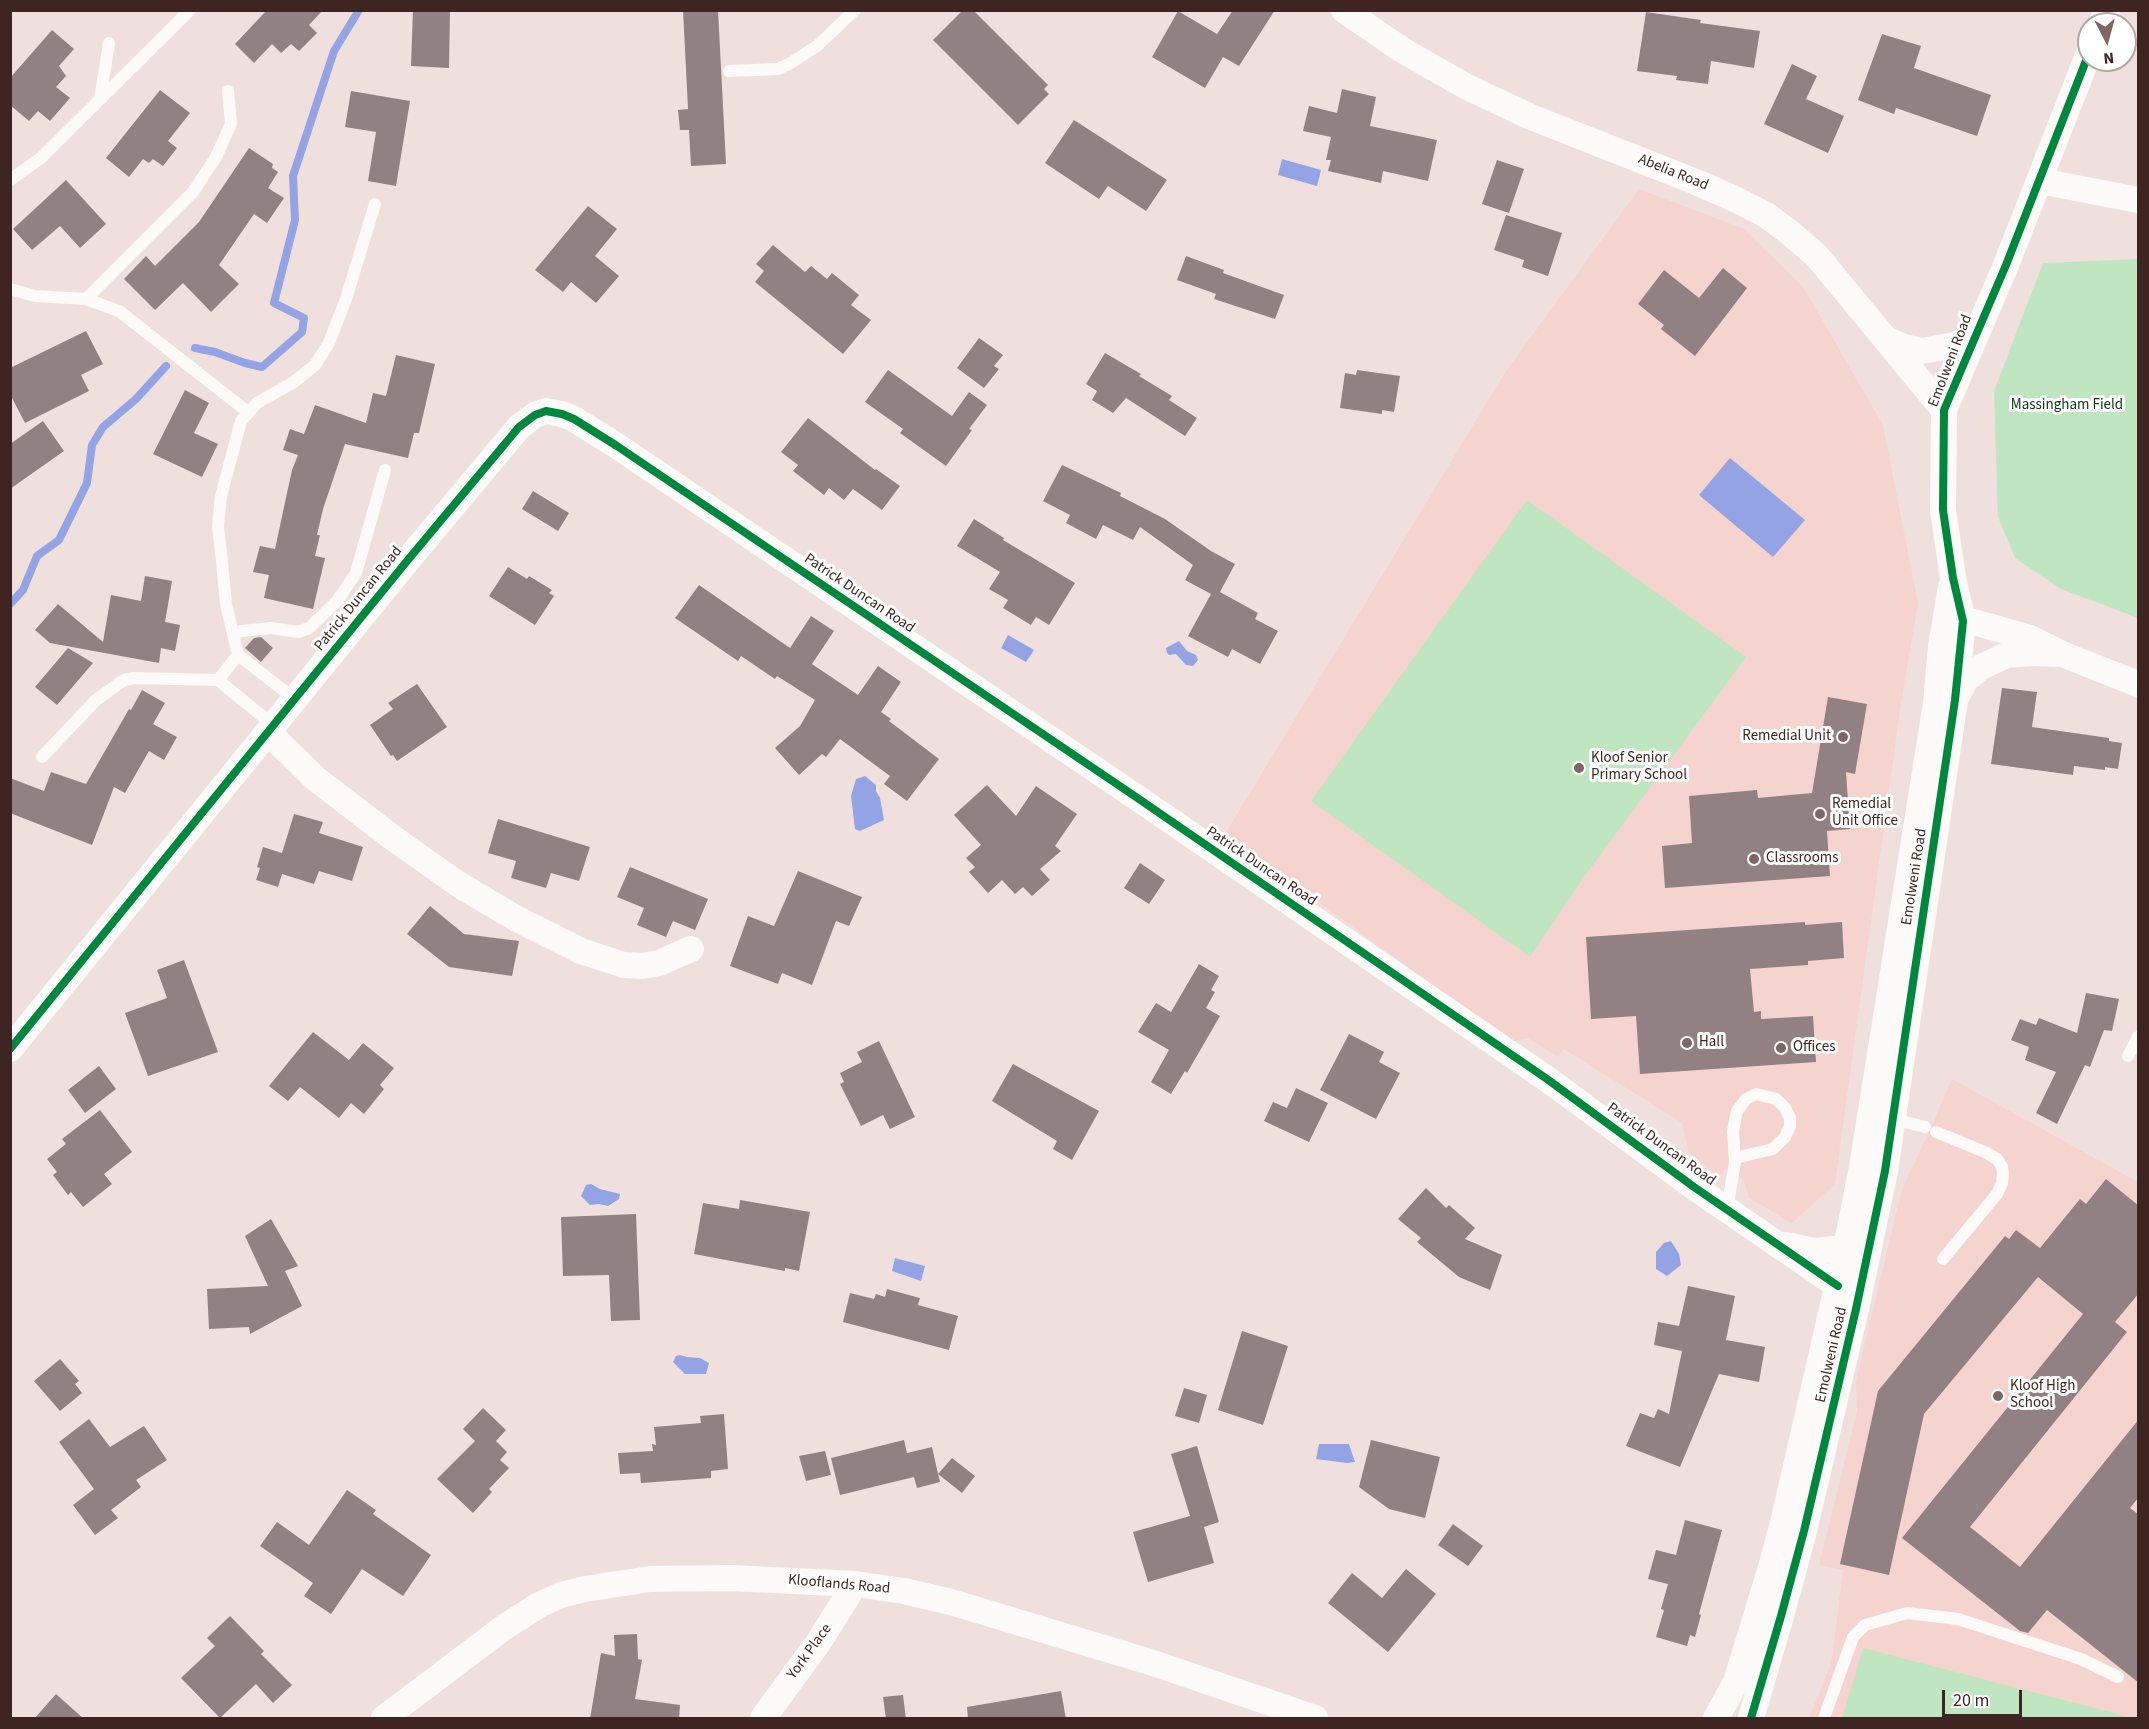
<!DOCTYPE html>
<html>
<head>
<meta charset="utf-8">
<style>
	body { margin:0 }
	#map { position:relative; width:2149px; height:1729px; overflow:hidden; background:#efe0de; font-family:"Source Sans 3",sans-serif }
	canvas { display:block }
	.frame { position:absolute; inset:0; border:12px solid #3f2521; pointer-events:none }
	.north { position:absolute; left:2077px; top:12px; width:60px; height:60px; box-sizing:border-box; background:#fff; border:2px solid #b2a8a6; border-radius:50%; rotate:174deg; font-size:16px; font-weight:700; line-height:24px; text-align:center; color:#3f2521 }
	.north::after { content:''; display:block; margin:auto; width:21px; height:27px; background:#7d6663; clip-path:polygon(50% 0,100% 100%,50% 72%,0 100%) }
	.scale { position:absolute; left:1942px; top:1690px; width:80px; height:27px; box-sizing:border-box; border:3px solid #3f2521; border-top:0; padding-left:8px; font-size:18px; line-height:21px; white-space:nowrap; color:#3f2521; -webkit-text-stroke:4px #fff; paint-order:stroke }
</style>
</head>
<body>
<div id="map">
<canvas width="2149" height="1729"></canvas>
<div class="frame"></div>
<div class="north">N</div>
<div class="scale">20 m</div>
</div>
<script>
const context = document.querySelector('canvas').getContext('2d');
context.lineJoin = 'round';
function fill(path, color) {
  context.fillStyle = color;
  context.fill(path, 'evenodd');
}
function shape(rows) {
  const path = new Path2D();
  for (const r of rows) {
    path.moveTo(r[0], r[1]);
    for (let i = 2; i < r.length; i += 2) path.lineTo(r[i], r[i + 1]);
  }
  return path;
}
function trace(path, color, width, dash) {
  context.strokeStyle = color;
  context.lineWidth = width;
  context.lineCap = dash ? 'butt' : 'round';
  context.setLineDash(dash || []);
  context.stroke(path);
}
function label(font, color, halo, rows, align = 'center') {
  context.font = font + ' "Source Sans 3",sans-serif';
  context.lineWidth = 6;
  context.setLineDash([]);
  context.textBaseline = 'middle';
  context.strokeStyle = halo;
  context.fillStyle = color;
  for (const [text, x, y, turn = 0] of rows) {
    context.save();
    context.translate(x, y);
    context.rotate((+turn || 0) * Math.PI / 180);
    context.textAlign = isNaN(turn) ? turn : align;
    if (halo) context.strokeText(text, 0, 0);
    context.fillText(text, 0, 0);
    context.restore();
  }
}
fill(shape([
	[1639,189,1744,229,1804,288,1883,425,1918,603,1901,703,1835,1184,1792,1223,1749,1198,1743,1179,1726,1168,1719,1177,1688,1151,1682,1123,1564,1049,1558,1057,1528,1038,1511,1042,1225,834,1506,371],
	[1952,1079,2138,1182,2138,1718,1809,1718,1831,1664,1843,1570,1819,1565,1857,1411,1856,1381,1902,1189,1929,1132]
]), '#f5d4cf');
fill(shape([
	[2138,259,2138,618,2061,589,2015,558,1998,517,1994,391,2043,263],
	[1527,500,1746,657,1584,877,1530,957,1311,801],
	[1863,1648,2133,1718,1842,1718]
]), '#bfe6c0');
fill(shape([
	[1282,159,1321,170,1317,186,1278,175],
	[1730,458,1805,520,1773,557,1699,495],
	[1008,635,1034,650,1026,662,1001,648],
	[1179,641,1187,651,1196,655,1198,660,1193,666,1186,665,1176,654,1169,655,1167,653,1166,648],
	[865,776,876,785,876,791,880,798,884,820,860,831,855,829,851,796,856,779],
	[591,1184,600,1189,620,1194,619,1199,608,1206,599,1204,590,1205,581,1196,586,1185],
	[1671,1241,1679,1254,1681,1265,1667,1276,1656,1269,1656,1252,1664,1243],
	[895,1258,925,1266,921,1281,892,1271],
	[680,1355,687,1357,700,1358,709,1363,706,1374,685,1374,673,1362,676,1356],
	[1319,1444,1349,1444,1355,1462,1347,1463,1316,1459]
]), '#93a3e4');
trace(shape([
	[195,348,215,352,245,363,262,367,302,332,304,318,274,303,295,220,293,176,334,51,359,10],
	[10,604,23,590,37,556,59,540,87,483,92,445,103,427,136,399,166,366]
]), '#93a3e4', 8);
fill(shape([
	[267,10,323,10,309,25,317,33,299,51,291,44,281,53,272,44,254,63,235,44],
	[413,10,450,10,449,68,411,66],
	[683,10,718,10,726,164,691,166,689,130,680,130,678,110,688,109],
	[963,10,973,10,1048,85,1044,89,1049,94,1018,125,933,40],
	[1233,10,1275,10,1239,66,1223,57,1205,88,1152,57,1178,11,1217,34],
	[1646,12,1701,20,1700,23,1760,31,1754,68,1711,61,1708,84,1676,80,1677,76,1637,71],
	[52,30,74,49,59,66,66,76,56,87,70,98,50,121,38,111,29,121,10,105,10,78],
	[1882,34,1921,46,1914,68,1991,95,1977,136,1896,108,1894,114,1858,100],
	[1792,64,1817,76,1806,99,1844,116,1828,153,1764,124],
	[1342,89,1376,97,1370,126,1437,140,1428,181,1383,171,1381,183,1328,171,1331,160,1326,160,1331,137,1303,131,1309,106,1337,113],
	[160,90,190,113,168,141,177,148,163,166,153,159,149,163,143,159,129,177,106,158],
	[351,91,410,101,396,186,368,181,376,132,345,127],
	[1074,120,1167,180,1146,211,1108,186,1099,199,1045,163],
	[249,148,273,164,272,168,278,172,268,188,284,198,267,223,254,214,219,265,239,284,211,312,183,283,155,310,124,279,146,256,155,266,199,222],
	[1497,160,1524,169,1509,213,1482,204],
	[66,180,106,224,80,248,60,226,32,250,13,229],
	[588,206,617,229,595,256,619,276,596,303,571,282,563,292,535,270],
	[1506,215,1562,233,1548,276,1522,267,1524,260,1494,250],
	[773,245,805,272,811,266,827,279,832,273,859,295,851,305,871,320,843,354,755,282,764,271,756,264],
	[1186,256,1224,270,1223,273,1284,295,1275,319,1214,299,1216,294,1177,280],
	[1723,268,1747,288,1695,356,1661,329,1664,325,1638,304,1664,270,1699,298],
	[86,331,103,364,81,375,89,391,25,423,10,394,10,368],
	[979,338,1003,355,994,366,999,369,984,388,957,368],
	[1105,353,1141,374,1139,376,1172,396,1169,400,1197,418,1185,436,1126,398,1113,413,1092,400,1097,391,1086,384],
	[396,355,435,364,419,433,414,433,408,458,345,444,323,509,317,535,320,535,315,556,325,558,313,609,264,598,269,575,253,572,260,546,275,549,292,470,298,455,283,450,290,429,304,434,315,405,366,423,373,393,386,396],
	[888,370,952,416,969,392,987,405,969,429,972,430,946,466,900,433,903,429,865,402],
	[1357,370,1400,376,1394,412,1382,410,1382,414,1340,408,1345,373,1356,375],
	[185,390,209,403,194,433,218,444,202,477,153,454],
	[808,418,875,470,876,469,900,486,882,510,853,489,844,500,829,488,824,495,793,471,798,465,781,452],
	[43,421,64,451,10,489,10,444],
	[1062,465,1121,493,1120,496,1165,519,1211,551,1235,564,1220,592,1258,613,1255,619,1278,631,1260,664,1232,649,1228,657,1188,636,1211,594,1185,580,1193,565,1140,527,1133,540,1103,525,1096,539,1066,523,1070,515,1043,501],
	[533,491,569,513,558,531,522,509],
	[974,519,1004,538,1003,540,1075,583,1049,625,1036,617,1031,625,1003,608,1008,600,989,589,1000,572,957,546],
	[508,567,527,579,529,576,552,590,549,593,554,596,535,625,489,596],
	[145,576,172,581,165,622,180,625,175,651,161,648,159,663,50,643,35,630,58,604,103,642,111,595,141,601],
	[699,585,790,648,811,616,834,631,812,664,858,695,878,666,901,682,881,712,891,719,889,721,939,759,907,801,884,784,890,776,840,739,826,757,822,754,799,775,775,748,800,726,815,700,777,676,775,679,741,656,738,661,675,618],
	[261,637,273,648,261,662,245,648,254,638],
	[68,648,93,663,57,705,35,687],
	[417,684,447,727,397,761,393,755,391,756,370,725,393,709,388,703],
	[2002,688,2037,692,2032,727,2109,738,2109,741,2122,743,2118,769,2105,767,2105,770,2074,766,2073,775,1991,764],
	[142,690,165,703,153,724,177,737,164,760,149,751,125,793,114,787,92,845,10,813,10,778,44,791,51,772,86,784,129,709,131,710],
	[1828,697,1867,704,1855,774,1846,772,1850,829,1827,831,1830,876,1665,888,1662,846,1692,843,1689,796,1757,790,1758,798,1812,793],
	[987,785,1016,816,1036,786,1077,814,1055,846,1061,851,1040,869,1050,880,1032,896,1023,887,1015,894,1002,880,988,893,969,872,975,867,966,858,981,845,954,815],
	[294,814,323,822,319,833,363,847,352,881,319,871,314,884,282,874,278,887,256,880,260,868,257,867,263,847,282,853],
	[498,819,590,847,579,881,551,873,546,888,511,878,516,861,488,853],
	[1140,863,1165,880,1149,904,1124,888],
	[630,867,708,899,695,930,673,921,666,937,637,925,644,908,617,897],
	[798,871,862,897,849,926,836,921,812,985,782,973,778,984,730,966,748,916,774,926],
	[430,906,464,934,519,941,512,976,449,967,407,934],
	[1805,922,1805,925,1842,922,1844,958,1808,961,1808,965,1750,969,1754,1012,1761,1011,1761,1019,1813,1016,1816,1062,1640,1074,1636,1016,1591,1019,1586,937],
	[184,960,218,1052,148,1076,125,1013,167,998,157,970],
	[1199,964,1219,976,1211,990,1215,992,1206,1008,1220,1016,1187,1073,1185,1071,1171,1094,1151,1082,1169,1050,1138,1032,1156,1003,1171,1012],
	[2086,993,2119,999,2112,1031,2104,1030,2090,1067,2085,1065,2057,1124,2036,1113,2056,1072,2025,1060,2029,1047,2011,1040,2020,1019,2036,1025,2039,1018,2077,1033],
	[313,1032,349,1060,363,1043,394,1068,380,1085,384,1089,364,1114,351,1103,339,1118,300,1087,288,1101,269,1086],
	[1349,1034,1384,1052,1379,1062,1400,1073,1376,1119,1320,1090],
	[879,1041,915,1117,890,1129,883,1115,861,1126,840,1084,844,1082,840,1073,862,1062,857,1052],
	[1013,1064,1099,1111,1072,1160,1053,1149,1057,1141,992,1101],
	[99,1066,116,1089,85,1113,68,1090],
	[1296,1088,1328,1103,1309,1142,1264,1121,1273,1102,1287,1108],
	[100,1110,132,1152,104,1174,112,1184,83,1207,71,1192,68,1195,53,1175,57,1172,47,1159,66,1144,62,1139],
	[2106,1179,2139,1206,2139,1293,2115,1322,2127,1332,1970,1527,2020,1567,2139,1419,2139,1497,2130,1508,2139,1515,2139,1683,2047,1610,2028,1633,2020,1631,1902,1538,2083,1314,2038,1277,1924,1414,1889,1575,1840,1564,1878,1391,2005,1236,2009,1239,2016,1230,2040,1248,2080,1199,2086,1204],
	[1426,1188,1446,1208,1449,1205,1475,1228,1465,1239,1502,1255,1490,1290,1459,1277,1417,1242,1421,1238,1398,1219],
	[740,1200,810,1212,799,1271,785,1268,785,1271,694,1254,703,1203,739,1209],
	[636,1214,640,1320,611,1321,609,1275,563,1276,561,1217],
	[271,1219,298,1266,285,1271,302,1306,250,1334,249,1327,209,1329,207,1289,268,1286,245,1236],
	[1688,1286,1735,1296,1726,1340,1765,1347,1759,1382,1719,1374,1680,1467,1626,1446,1640,1413,1654,1418,1658,1409,1669,1414,1682,1351,1654,1345,1658,1322,1679,1326],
	[887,1289,920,1298,918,1305,958,1316,949,1350,843,1322,850,1293,874,1299,876,1294,885,1297],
	[1242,1331,1288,1346,1263,1425,1218,1410],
	[60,1359,79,1381,75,1384,82,1393,60,1411,34,1381],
	[1184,1388,1207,1395,1199,1423,1175,1416],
	[483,1408,506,1430,496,1441,507,1452,500,1460,509,1468,489,1489,492,1492,473,1513,437,1479,475,1441,463,1429],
	[724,1414,728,1469,711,1471,711,1478,641,1483,640,1473,620,1474,618,1453,653,1451,652,1444,656,1445,654,1427,701,1423,700,1416],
	[89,1419,110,1447,144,1426,167,1460,136,1480,141,1487,111,1510,118,1518,95,1535,73,1505,94,1489,59,1442],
	[904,1440,907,1453,932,1447,938,1474,952,1458,975,1476,962,1493,938,1474,940,1482,917,1488,914,1477,840,1495,831,1458],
	[1371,1440,1440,1457,1425,1518,1389,1509,1359,1487],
	[1197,1446,1219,1522,1204,1527,1214,1563,1148,1582,1133,1532,1190,1516,1171,1454],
	[825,1451,831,1475,806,1481,799,1456],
	[347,1490,376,1510,373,1514,431,1555,403,1596,362,1569,331,1614,304,1596,313,1583,260,1546,277,1522,309,1545],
	[1685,1520,1722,1530,1699,1614,1701,1615,1695,1637,1690,1635,1687,1646,1656,1637,1664,1610,1661,1609,1668,1584,1648,1579,1656,1550,1676,1555],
	[1453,1524,1483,1546,1468,1566,1438,1545],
	[1406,1569,1436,1594,1388,1652,1328,1603,1352,1573,1382,1598],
	[230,1616,264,1651,261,1654,292,1685,273,1703,256,1684,220,1718,181,1678,215,1646,207,1638],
	[637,1634,638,1659,642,1660,635,1699,680,1705,679,1719,590,1719,601,1653,615,1656,614,1635],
	[1061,1691,1066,1719,968,1719,967,1707],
	[56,1694,84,1719,34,1719],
	[903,1695,906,1719,886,1719,883,1697]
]), '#928182');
trace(shape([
	[729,71,778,69,789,64,817,46,855,10],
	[100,99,109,43],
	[10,180,41,158,190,10],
	[10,289,35,296,86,299,119,311,248,412],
	[86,299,193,192,216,157,231,124,228,91],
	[233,632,271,628,298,632,309,628,337,601,356,573,385,470],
	[238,655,295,699],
	[273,725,218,680,238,655,226,604,222,562,218,526,221,496,241,421,257,403,294,382,315,365,329,343,346,299,375,204],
	[42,757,96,700,124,680,134,678,218,680],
	[2128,1056,2138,1037],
	[1892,1119,1925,1127],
	[1936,1132,1985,1152,1997,1159,2002,1167,2003,1174,2002,1183,1997,1194,1943,1259],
	[1727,1210,1735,1162,1733,1131,1737,1111,1746,1099,1756,1094,1776,1099,1785,1108,1790,1118,1790,1126,1785,1137,1773,1149,1735,1158],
	[1824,1718,1853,1637,1865,1625,1907,1613,1958,1619,2081,1659,2118,1677]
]), '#fdfafa', 12);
trace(shape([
	[1344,10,1402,50,1467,87,1531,117,1696,182,1737,200,1766,215,1789,232,1816,255,1944,410],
	[2101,24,2107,10],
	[2040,181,2138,200],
	[1888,340,1904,347,1921,351,1955,345,1975,336],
	[1947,619,1974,622,2030,638,2062,654,2138,684],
	[1957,696,1966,679,1981,667,2007,655,2031,653,2056,654],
	[268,732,316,779,393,838,458,884,517,919,581,951,624,965,642,966,659,963,691,949],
	[10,1049,407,561,519,427,535,415,546,411,562,414,574,419,617,446,1136,797,1547,1079,1694,1187,1838,1286],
	[1786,1245,1814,1251,1846,1248],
	[384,1718,503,1628,539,1605,561,1595,585,1589,650,1579,731,1578,855,1584,904,1591,951,1602,1150,1662,1315,1718],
	[763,1718,818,1643,855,1584],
	[1716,1718,1736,1682,1772,1564,1784,1519,1846,1248,1862,1167,1936,703,1941,646,1951,587],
	[1751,1718,1781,1616,1804,1531,1856,1309,1885,1171,1955,700,1963,621,1953,578,1943,510,1944,410,2006,265,2089,53]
]), '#fdfafa', 26);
trace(shape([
	[10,1049,407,561,519,427,535,415,546,411,562,414,574,419,617,446,1136,797,1547,1079,1694,1187,1838,1286],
	[1751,1718,1781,1616,1804,1531,1856,1309,1885,1171,1955,700,1963,621,1953,578,1943,510,1944,410,2006,265,2089,53]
]), '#00873e', 8);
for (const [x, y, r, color] of [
	[1843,737,6,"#7d6663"],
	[1579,768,6,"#7d6663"],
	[1820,814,6,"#7d6663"],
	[1754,859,6,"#7d6663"],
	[1687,1043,6,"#7d6663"],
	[1781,1048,6,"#7d6663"],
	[1998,1396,6,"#7d6663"]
]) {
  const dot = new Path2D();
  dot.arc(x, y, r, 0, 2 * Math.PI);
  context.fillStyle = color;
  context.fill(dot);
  trace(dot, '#fff', 2);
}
label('15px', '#3f2521', '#fff', [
	["Abelia Road",1673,173,22],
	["Emolweni Road",1951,361,-69],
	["Patrick Duncan Road",859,594,34],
	["Patrick Duncan Road",359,599,-51],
	["Patrick Duncan Road",1261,867,34],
	["Emolweni Road",1915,877,-81],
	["Patrick Duncan Road",1661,1145,36],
	["Emolweni Road",1832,1355,-77],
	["Klooflands Road",839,1585,5],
	["York Place",810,1652,-54]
]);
label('15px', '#0d3618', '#fff', [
	["Massingham Field",2067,406]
]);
label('15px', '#3f2521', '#fff', [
	["Remedial Unit",1831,737,"right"],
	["Kloof Senior",1591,759],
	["Primary School",1591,776],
	["Remedial",1832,805],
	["Unit Office",1832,822],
	["Classrooms",1766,859],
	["Hall",1699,1043],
	["Offices",1793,1048],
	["Kloof High",2010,1387],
	["School",2010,1404]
], 'left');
</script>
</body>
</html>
